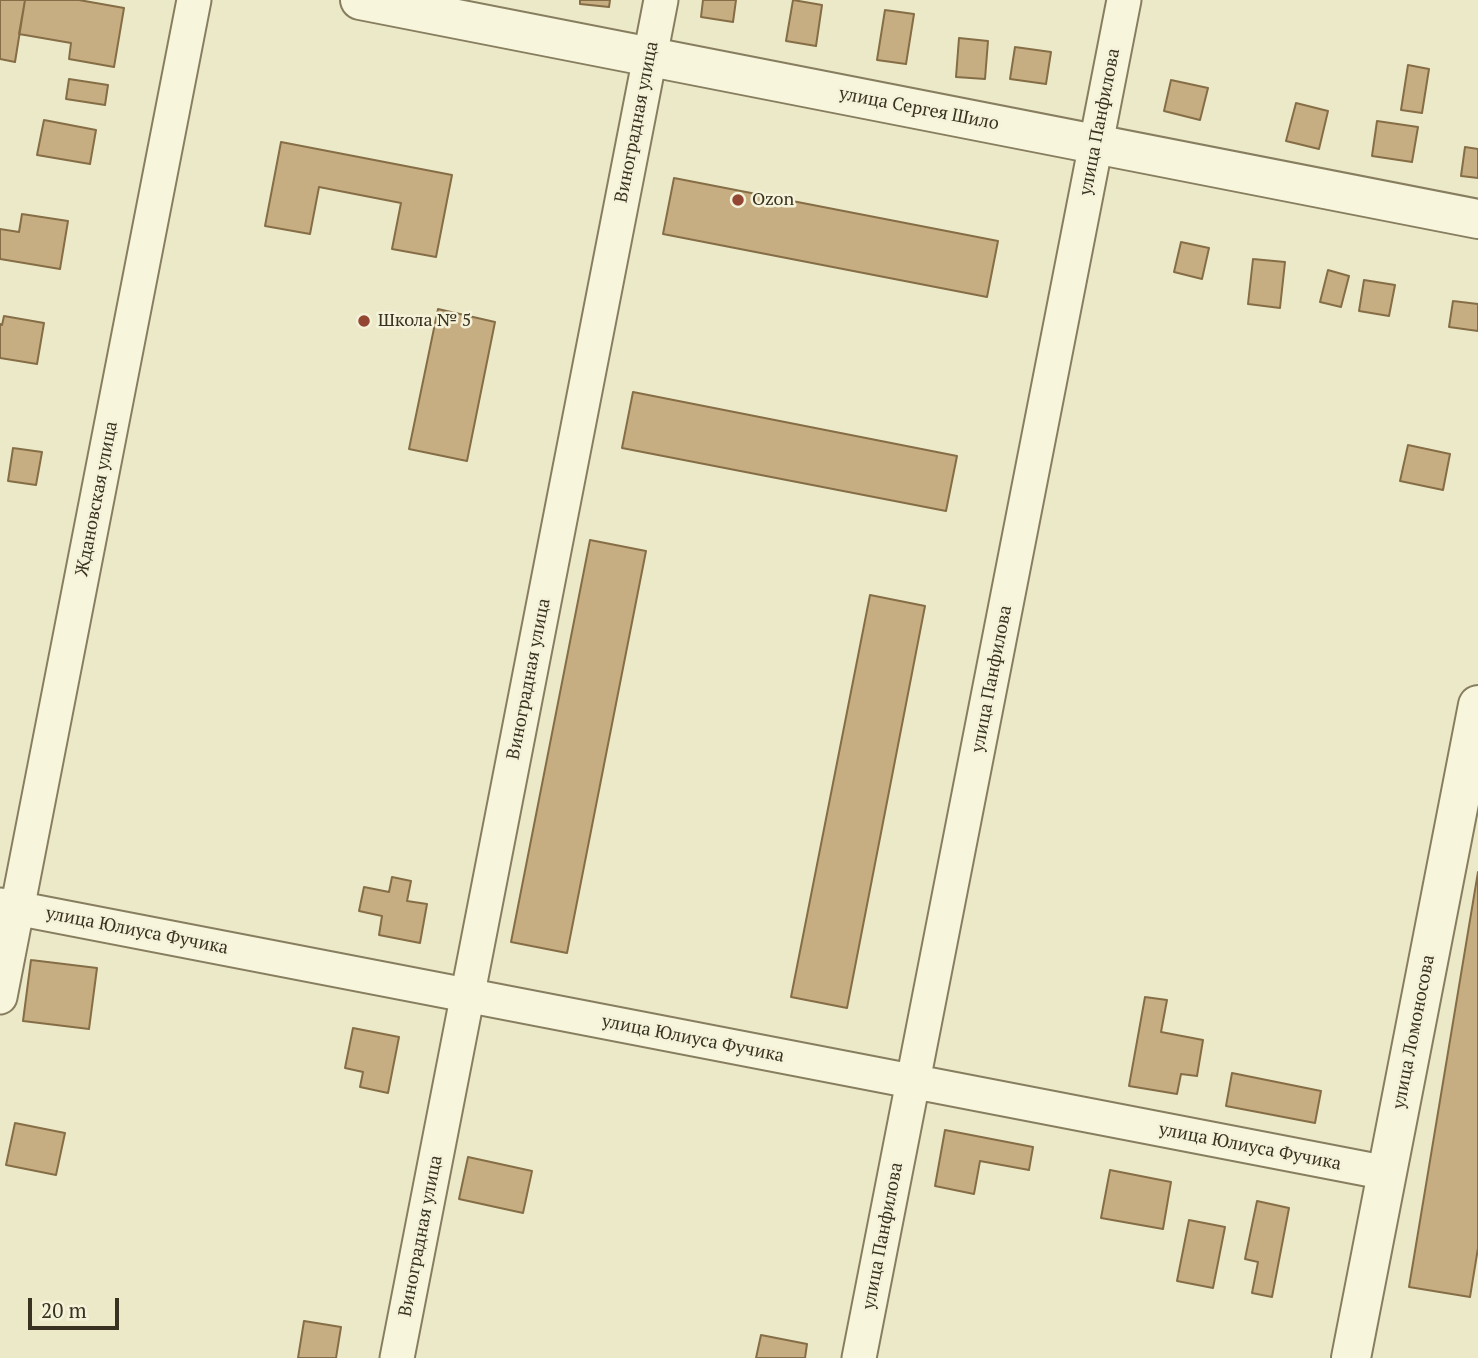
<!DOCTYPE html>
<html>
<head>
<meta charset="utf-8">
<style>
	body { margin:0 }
	#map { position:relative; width:1478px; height:1358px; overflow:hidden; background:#ece9c9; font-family:"PT Serif",serif }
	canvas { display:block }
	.scale { position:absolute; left:28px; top:1298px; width:91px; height:32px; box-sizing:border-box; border:4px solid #393221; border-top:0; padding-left:9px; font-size:21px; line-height:24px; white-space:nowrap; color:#393221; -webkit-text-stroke:5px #f4f2d8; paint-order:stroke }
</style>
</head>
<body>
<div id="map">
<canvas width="1478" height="1358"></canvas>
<div class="scale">20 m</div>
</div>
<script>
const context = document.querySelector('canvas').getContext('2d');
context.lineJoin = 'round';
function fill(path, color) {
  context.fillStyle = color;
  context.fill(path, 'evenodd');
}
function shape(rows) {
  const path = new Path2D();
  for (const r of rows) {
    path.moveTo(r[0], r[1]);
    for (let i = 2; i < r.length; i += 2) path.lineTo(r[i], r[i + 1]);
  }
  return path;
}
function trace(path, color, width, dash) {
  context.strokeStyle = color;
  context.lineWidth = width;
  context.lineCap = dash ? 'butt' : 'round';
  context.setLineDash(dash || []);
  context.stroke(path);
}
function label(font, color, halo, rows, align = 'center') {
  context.font = font + ' "PT Serif",serif';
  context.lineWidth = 5;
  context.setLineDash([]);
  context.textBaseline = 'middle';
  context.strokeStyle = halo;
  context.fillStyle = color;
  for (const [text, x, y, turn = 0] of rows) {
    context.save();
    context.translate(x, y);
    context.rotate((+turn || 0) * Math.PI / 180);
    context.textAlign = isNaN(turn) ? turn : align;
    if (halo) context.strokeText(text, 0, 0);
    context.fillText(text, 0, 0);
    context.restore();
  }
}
const building = shape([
	[0,0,25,0,15,62,0,59,0,0],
	[25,0,79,0,124,8,114,67,69,59,71,43,19,34,25,0],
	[580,0,610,0,609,7,580,4,580,0],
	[703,0,736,0,733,22,701,17,703,0],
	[793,0,822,5,816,46,786,41,793,0],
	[885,10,914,14,906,64,877,60,885,10],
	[959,38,988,41,985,79,956,77,959,38],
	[1015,47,1051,52,1046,84,1010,79,1015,47],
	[1408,65,1429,69,1422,113,1401,110,1408,65],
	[69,79,108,85,105,105,66,99,69,79],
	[1171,80,1208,88,1200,120,1164,111,1171,80],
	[1296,103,1328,111,1319,149,1286,141,1296,103],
	[44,120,96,130,90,164,37,155,44,120],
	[1377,121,1418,127,1412,162,1372,156,1377,121],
	[281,142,452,175,436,257,392,249,401,203,319,187,310,234,265,226,281,142],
	[1465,147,1478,149,1478,178,1461,176,1465,147],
	[674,178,998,241,987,297,663,234,674,178],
	[22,214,68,221,60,269,0,259,0,229,19,232,22,214],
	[1181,242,1209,248,1202,279,1174,272,1181,242],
	[1253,259,1285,262,1280,308,1248,304,1253,259],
	[1328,270,1349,276,1341,307,1320,302,1328,270],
	[1364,280,1395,285,1389,316,1359,311,1364,280],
	[1453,301,1478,304,1478,331,1449,327,1453,301],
	[438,309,495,322,467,461,409,449,438,309],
	[4,316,44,323,37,364,0,358,0,324,2,325,4,316],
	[633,392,957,456,946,511,622,448,633,392],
	[1408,445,1450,454,1443,490,1400,481,1408,445],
	[13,448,42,452,36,485,8,481,13,448],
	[590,540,646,551,567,953,511,942,590,540],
	[870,595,925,606,847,1008,791,997,870,595],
	[1478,872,1478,1248,1470,1297,1409,1287,1478,872],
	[392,877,411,881,407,901,427,904,420,943,379,935,382,916,359,911,364,887,389,892,392,877],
	[31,960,97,968,89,1029,23,1021,31,960],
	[1145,997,1167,1000,1161,1032,1203,1040,1197,1076,1181,1074,1177,1094,1129,1086,1145,997],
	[353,1028,399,1037,388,1093,360,1087,363,1072,345,1068,353,1028],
	[1232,1073,1321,1091,1315,1123,1226,1106,1232,1073],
	[15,1123,65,1133,56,1175,6,1165,15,1123],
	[945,1130,1033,1147,1029,1170,980,1161,974,1194,935,1186,945,1130],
	[468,1157,532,1171,523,1213,459,1199,468,1157],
	[1110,1170,1171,1182,1163,1229,1101,1218,1110,1170],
	[1257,1201,1289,1208,1272,1297,1252,1293,1258,1262,1245,1259,1257,1201],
	[1189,1220,1225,1227,1213,1288,1177,1281,1189,1220],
	[304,1321,341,1327,336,1358,298,1358,304,1321],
	[761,1335,807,1344,805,1358,756,1358,761,1335]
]);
fill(building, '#c7ae82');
trace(building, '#856d46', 2);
const minor = shape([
	[0,905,1387,1173],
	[0,997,194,0],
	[397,1358,661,0],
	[859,1358,1124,0]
]);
const tertiary = shape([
	[360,0,1478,219],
	[1351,1358,1478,705]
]);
trace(minor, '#877d5f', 37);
trace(tertiary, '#877d5f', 42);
trace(minor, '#f7f5dc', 33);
trace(tertiary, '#f7f5dc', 38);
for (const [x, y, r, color] of [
	[738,200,7,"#934733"],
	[364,321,7,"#934733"]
]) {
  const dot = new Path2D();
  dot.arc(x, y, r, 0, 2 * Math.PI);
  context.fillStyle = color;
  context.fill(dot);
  trace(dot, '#f4f2d8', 2.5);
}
label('18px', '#393221', '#f4f2d8', [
	["улица Сергея Шило",919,109,11],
	["Виноградная улица",637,122,-79],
	["улица Панфилова",1100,122,-79],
	["Ждановская улица",97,499,-79],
	["Виноградная улица",529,679,-79],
	["улица Панфилова",992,679,-79],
	["улица Юлиуса Фучика",137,931,11],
	["улица Ломоносова",1414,1032,-79],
	["улица Юлиуса Фучика",693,1039,11],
	["улица Юлиуса Фучика",1250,1147,11],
	["Виноградная улица",421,1236,-79],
	["улица Панфилова",883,1236,-79]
]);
label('18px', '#393221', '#f4f2d8', [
	["Ozon",752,200],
	["Школа № 5",378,321]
], 'left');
</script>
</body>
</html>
